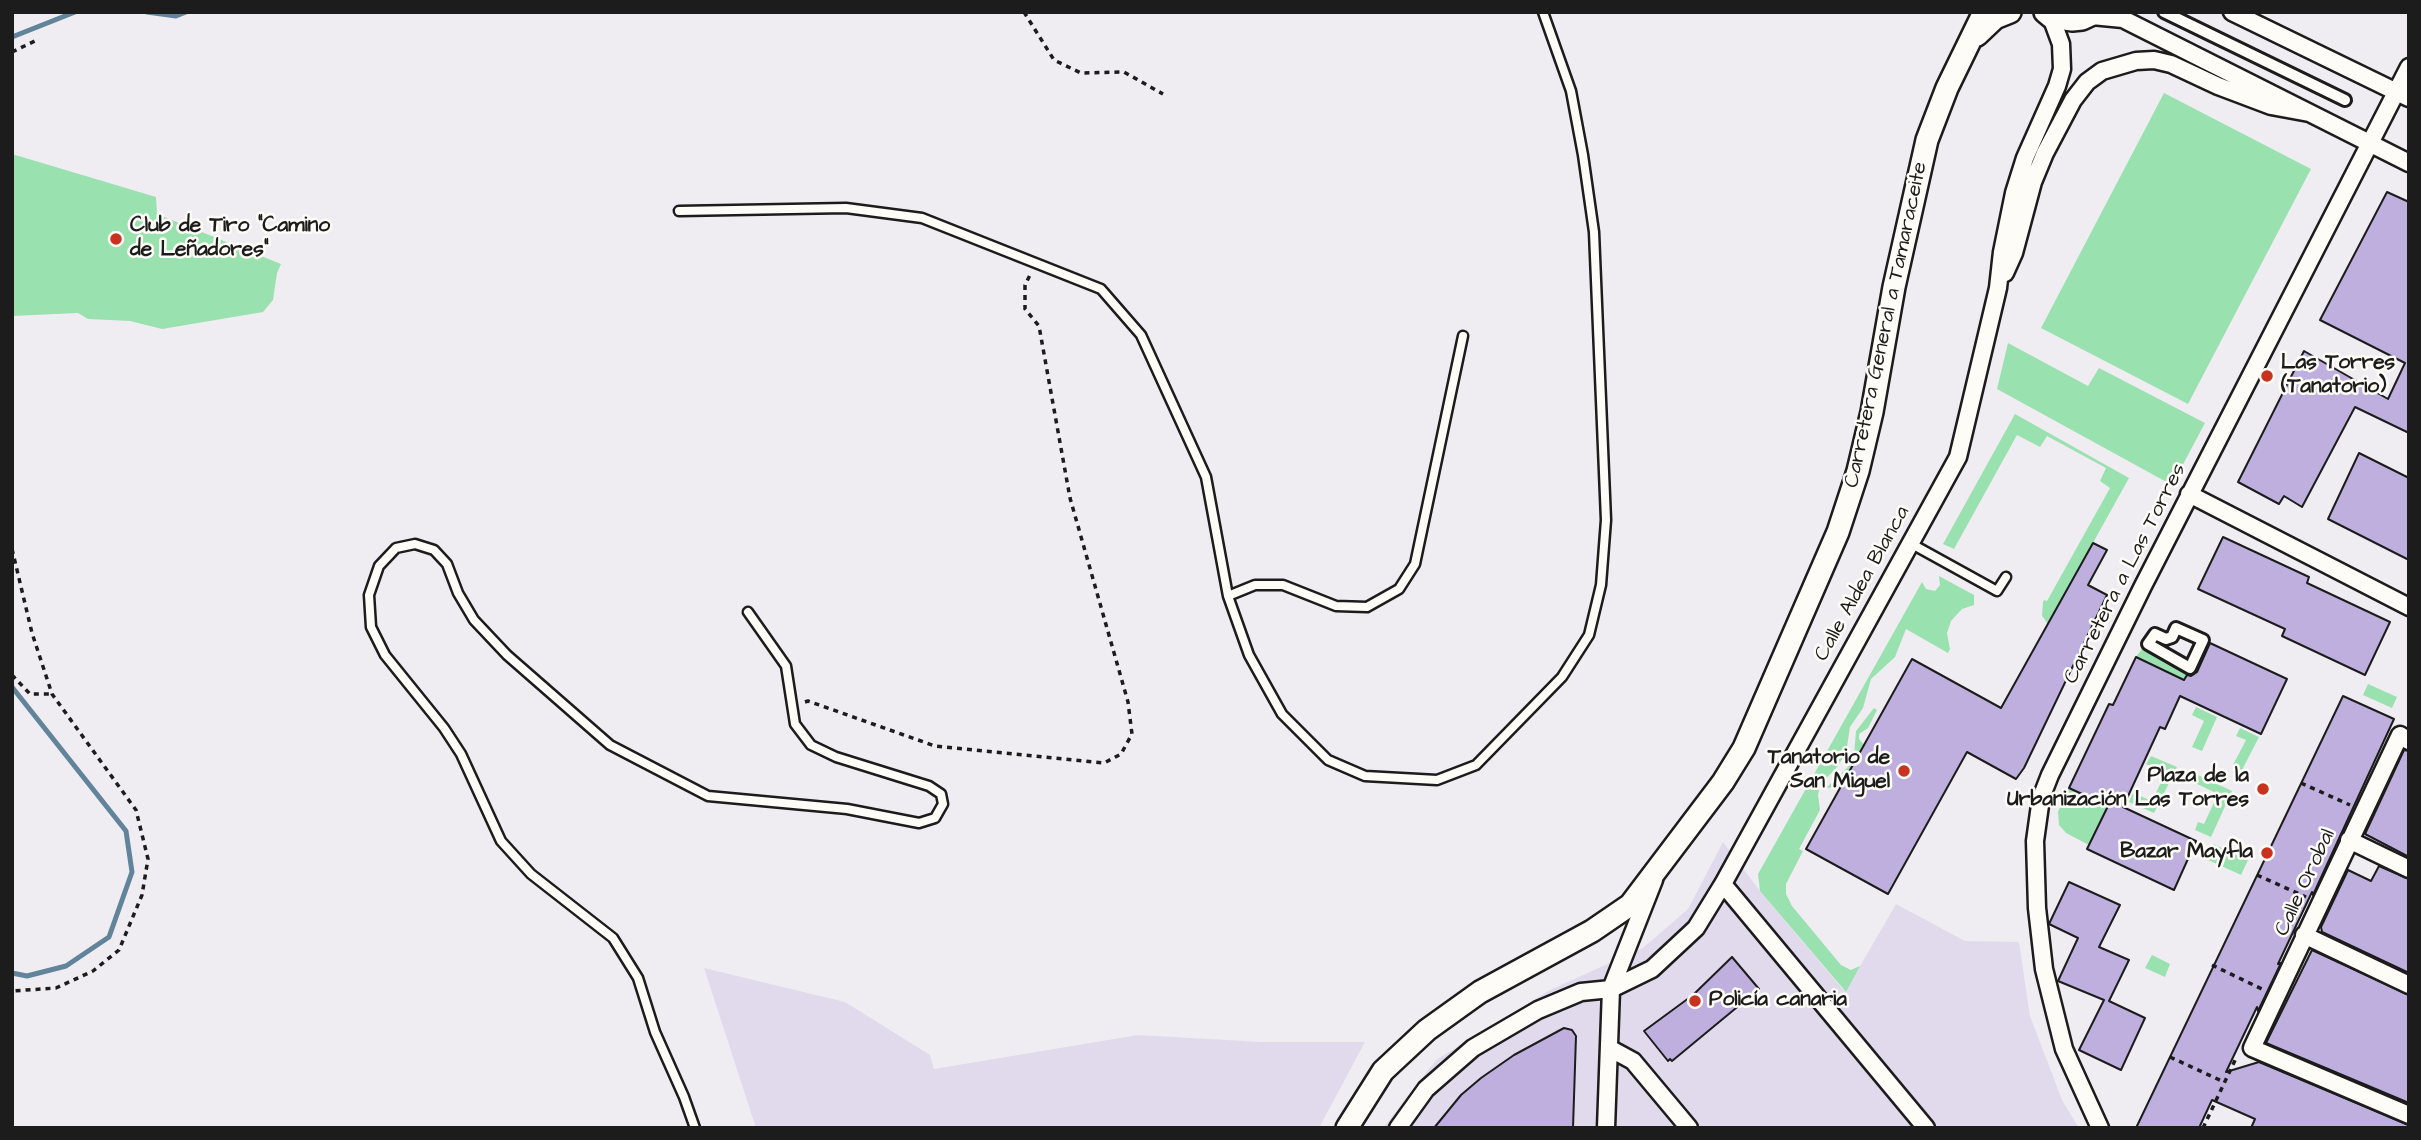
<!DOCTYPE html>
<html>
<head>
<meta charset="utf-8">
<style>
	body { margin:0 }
	#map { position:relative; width:2421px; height:1140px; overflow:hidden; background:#f0edf2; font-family:"Architects Daughter",sans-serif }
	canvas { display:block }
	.frame { position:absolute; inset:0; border:14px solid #1c1c1c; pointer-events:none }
</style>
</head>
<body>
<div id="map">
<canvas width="2421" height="1140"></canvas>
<div class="frame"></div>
</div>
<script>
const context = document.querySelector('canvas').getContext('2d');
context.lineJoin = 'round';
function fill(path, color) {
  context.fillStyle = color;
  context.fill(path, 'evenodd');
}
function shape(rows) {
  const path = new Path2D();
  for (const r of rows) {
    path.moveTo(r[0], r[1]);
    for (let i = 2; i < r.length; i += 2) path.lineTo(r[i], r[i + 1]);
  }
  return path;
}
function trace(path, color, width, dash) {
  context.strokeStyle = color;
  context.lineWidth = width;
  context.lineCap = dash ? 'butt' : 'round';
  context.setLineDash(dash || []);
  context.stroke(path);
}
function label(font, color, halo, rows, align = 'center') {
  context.font = font + ' "Architects Daughter",sans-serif';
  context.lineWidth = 5;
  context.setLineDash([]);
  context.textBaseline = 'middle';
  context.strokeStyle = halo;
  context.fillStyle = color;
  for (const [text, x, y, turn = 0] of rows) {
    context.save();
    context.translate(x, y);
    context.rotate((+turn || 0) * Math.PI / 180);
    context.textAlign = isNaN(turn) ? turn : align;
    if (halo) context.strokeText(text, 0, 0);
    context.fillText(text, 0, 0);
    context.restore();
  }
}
fill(shape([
	[1723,842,1760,891,1845,992,1896,904,1965,941,2019,942,2030,1016,2062,1100,2079,1128,1383,1128,1436,1060,1550,990,1643,948,1688,909],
	[704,968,845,1002,930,1055,934,1069,1138,1035,1262,1042,1365,1042,1319,1128,756,1128]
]), '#e1daec');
fill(shape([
	[2164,93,2311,169,2188,404,2041,328],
	[12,154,156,197,157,214,281,264,277,273,273,300,263,312,162,329,130,321,88,319,78,313,12,316],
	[2008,343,2088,386,2099,368,2205,423,2172,485,1997,389],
	[2015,414,2129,478,2048,624,2042,616,2043,602,2044,600,2047,601,2110,488,2100,481,2106,468,2047,436,2040,447,2017,435,1954,549,1943,544],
	[1939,576,1974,595,1974,605,1962,609,1951,621,1947,633,1950,649,1948,653,1906,629,1895,657,1871,679,1863,708,1850,727,1846,753,1837,767,1820,785,1818,795,1820,810,1799,849,1803,851,1786,884,1786,894,1792,906,1841,965,1851,970,1860,966,1846,992,1760,891,1758,874,1922,582,1926,589,1935,591,1940,585],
	[2144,646,2190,668,2184,680,2136,657],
	[2368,684,2397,697,2392,708,2363,695],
	[2196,707,2217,717,2202,751,2192,747,2204,721,2192,715],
	[1874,708,1877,710,1868,728,1859,734,1859,739,1864,745,1841,787,1826,788,1849,766,1854,755,1856,731],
	[2240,728,2259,737,2242,770,2233,765,2246,740,2236,736],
	[2151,756,2177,767,2154,813,2129,802,2133,793,2152,801,2166,772,2146,764],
	[2198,775,2232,791,2211,837,2195,830,2198,822,2204,824,2218,794,2195,783],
	[2069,788,2108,806,2089,845,2066,833,2059,825,2058,812],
	[2213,844,2248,860,2241,875,2206,859],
	[2152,955,2170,964,2165,977,2145,968]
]), '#9ae1b0');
trace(shape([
	[147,12,176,16,186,12],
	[12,37,75,12],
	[12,687,126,831,132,872,109,937,66,966,27,976,12,973]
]), '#62849b', 5);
const building = shape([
	[2387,192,2409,202,2409,433,2355,407,2302,507,2284,496,2279,504,2238,482,2304,351,2388,399,2405,363,2320,320,2387,192],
	[2359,453,2409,478,2409,560,2328,519,2359,453],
	[2223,537,2309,577,2307,583,2390,622,2365,675,2282,636,2285,629,2198,589,2223,537],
	[2093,543,2107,550,2088,585,2107,595,2024,768,2016,779,1967,752,1888,894,1806,849,1912,659,2001,708,2093,543],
	[2210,643,2287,679,2261,734,2180,696,2165,729,2160,727,2123,807,2196,841,2174,890,2087,849,2108,806,2069,788,2109,704,2113,705,2136,657,2184,680,2187,675,2191,676,2197,672,2210,643],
	[2343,696,2394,719,2313,895,2312,892,2278,964,2281,963,2258,1011,2257,1007,2226,1072,2259,1062,2409,1125,2409,1128,2251,1128,2255,1119,2212,1100,2199,1128,2136,1128,2343,696],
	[2404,750,2409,751,2409,857,2365,834,2404,750],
	[2379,866,2409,879,2409,973,2322,932,2321,927,2348,870,2371,881,2379,866],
	[2069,882,2120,905,2099,947,2129,960,2109,1001,2145,1018,2121,1070,2079,1050,2104,1000,2058,981,2078,938,2049,924,2069,882],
	[2312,950,2409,995,2409,1103,2266,1043,2312,950],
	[1732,957,1759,989,1672,1061,1670,1059,1668,1061,1644,1031,1693,995,1732,957],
	[1564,1028,1572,1030,1576,1036,1573,1128,1434,1128,1461,1095,1481,1078,1514,1055,1564,1028]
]);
fill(building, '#beafdf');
trace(building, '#1c1c1c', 2);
const service = shape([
	[679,211,846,208,922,218,1101,289,1141,335,1206,477,1228,596,1249,655,1282,714,1328,760,1365,776,1437,780,1476,765,1562,677,1589,635,1601,585,1606,520,1594,232,1583,155,1571,91,1543,12],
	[1910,543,1997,591,2006,577],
	[1228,596,1255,585,1283,585,1336,606,1367,607,1399,589,1415,564,1463,336],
	[695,1128,684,1097,655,1032,638,978,613,938,531,874,501,841,461,754,444,728,385,655,371,627,369,595,379,566,396,548,415,544,434,550,447,564,458,593,474,620,507,655,610,745,708,796,847,809,919,823,935,818,943,804,941,794,929,786,836,757,811,745,795,724,786,666,748,612]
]);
const pedestrian = shape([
	[2164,12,2345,100],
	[2176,628,2203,640,2190,668,2148,644,2155,634,2166,639,2172,637,2176,628]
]);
const minor = shape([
	[2232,12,2409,98],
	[2092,16,2123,19,2409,163],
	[2005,273,2014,253,2033,182,2045,153,2073,100,2087,82,2102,71,2136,61,2154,60,2171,64,2218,86,2271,106,2309,113],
	[2189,494,2409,607],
	[2409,741,2400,735,2252,1048,2409,1115],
	[2349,840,2409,869],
	[1723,884,1926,1128],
	[2304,935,2409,985],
	[1609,1048,1633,1061,1689,1128],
	[1398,1128,1426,1089,1473,1048,1538,1010,1581,992,1611,989,1652,969,1696,928,1723,884,1958,457,1998,288,2002,252,2014,193,2025,158,2057,86,2062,69,2061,44,2051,17],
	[1606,1128,1611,989,1654,880],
	[2100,1128,2064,1049,2044,969,2037,908,2035,841,2041,798,2050,775,2143,586,2409,67]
]);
const secondary = shape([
	[2045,12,2051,17,2072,20,2082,19,2097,12],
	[1977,35,1995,18,2010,12],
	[1347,1128,1383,1071,1427,1030,1480,992,1592,931,1630,905,1723,782,1744,748,1838,532,1858,471,1872,412,1894,287,1927,140,1947,88,1984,12]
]);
trace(service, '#1c1c1c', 13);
trace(pedestrian, '#1c1c1c', 16);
trace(minor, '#1c1c1c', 21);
trace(secondary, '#1c1c1c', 26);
trace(shape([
	[1024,12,1054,60,1081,73,1124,72,1163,94],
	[12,52,39,39],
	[12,549,32,633,52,694,136,810,148,859,142,895,119,950,93,971,56,988,12,991],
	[12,675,30,694,52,694],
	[805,702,808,701,935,746,1104,763,1121,754,1132,734,1128,702,1070,498,1039,326,1025,309,1025,285,1031,273],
	[2301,783,2350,805],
	[2257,875,2306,897],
	[2212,965,2264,990],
	[2170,1057,2224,1082],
	[2203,1128,2237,1056]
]), '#1c1c1c', 3.5, [5, 5]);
trace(service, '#fdfcf7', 8);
trace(pedestrian, '#fdfcf7', 10);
trace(minor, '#fdfcf7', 16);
trace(secondary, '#fdfcf7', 21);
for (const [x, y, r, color] of [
	[116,239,7,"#c8321e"],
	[2267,376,7,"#c8321e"],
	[1904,771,7,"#c8321e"],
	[2263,789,7,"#c8321e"],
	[2267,853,7,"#c8321e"],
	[1695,1001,7,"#c8321e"]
]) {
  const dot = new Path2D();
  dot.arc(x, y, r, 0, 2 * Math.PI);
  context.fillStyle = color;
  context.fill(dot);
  trace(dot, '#fdfcf7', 2.5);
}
label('bold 21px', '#1c1c1c', '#fdfcf7', [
	["Club de Tiro \"Camino",130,227],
	["de Leñadores\"",130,251],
	["Las Torres",2281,364],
	["(Tanatorio)",2281,388],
	["Tanatorio de",1890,759,"right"],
	["San Miguel",1890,783,"right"],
	["Plaza de la",2249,777,"right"],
	["Urbanización Las Torres",2249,801,"right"],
	["Bazar Mayfla",2253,853,"right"],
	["Policía canaria",1709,1001]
], 'left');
label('21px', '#1c1c1c', '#fdfcf7', [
	["Carretera General a Tamaraceite",1887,325,-78],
	["Carretera a Las Torres",2126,574,-63],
	["Calle Aldea Blanca",1863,584,-61],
	["Calle Orobal",2306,883,-65]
]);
</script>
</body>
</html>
